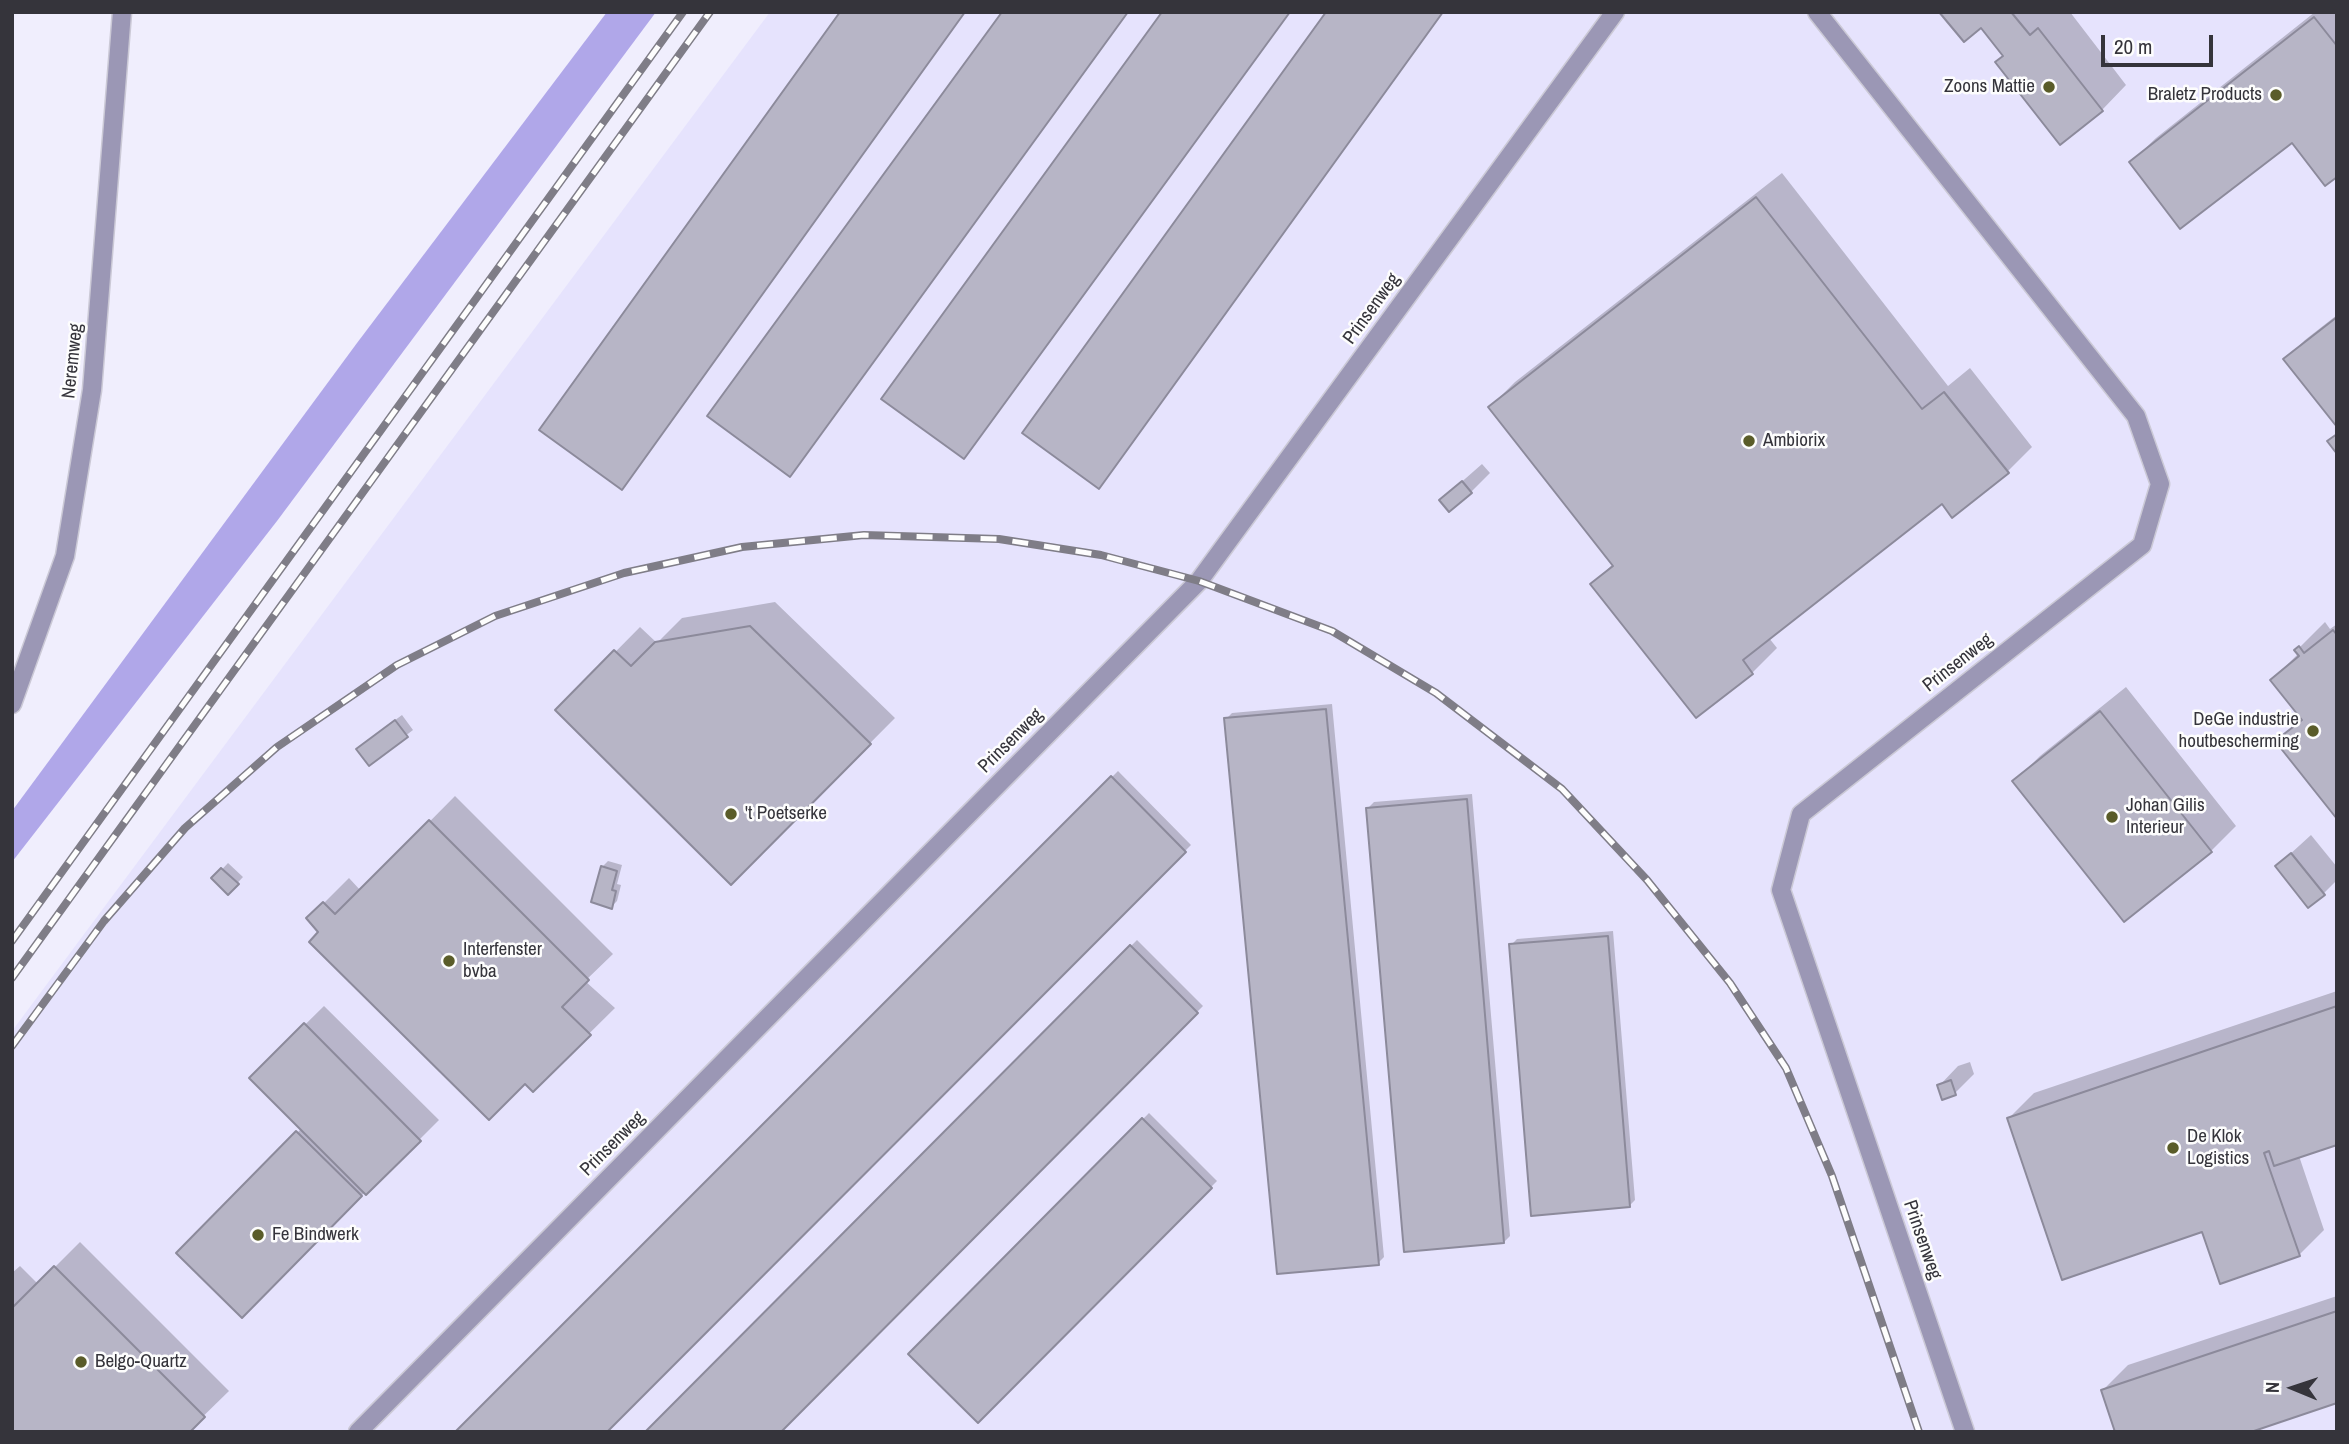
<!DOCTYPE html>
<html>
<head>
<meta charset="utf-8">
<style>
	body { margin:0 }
	#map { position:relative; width:2349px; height:1444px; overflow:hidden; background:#f0eefd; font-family:"Archivo Narrow",sans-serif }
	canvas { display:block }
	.frame { position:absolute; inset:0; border:14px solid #35343b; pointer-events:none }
	.north { position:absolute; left:2258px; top:1353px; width:70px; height:70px; -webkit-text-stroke:5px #fdfdfd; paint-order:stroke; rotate:272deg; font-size:19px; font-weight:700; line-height:28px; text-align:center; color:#35343b }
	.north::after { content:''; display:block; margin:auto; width:24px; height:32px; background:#35343b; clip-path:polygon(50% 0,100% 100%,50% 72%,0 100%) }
	.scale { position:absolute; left:2101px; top:35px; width:112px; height:32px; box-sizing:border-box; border:4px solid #35343b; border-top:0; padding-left:9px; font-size:21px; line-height:24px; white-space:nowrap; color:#35343b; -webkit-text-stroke:5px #fdfdfd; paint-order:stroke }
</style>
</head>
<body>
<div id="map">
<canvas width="2349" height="1444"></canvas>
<div class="frame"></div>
<div class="north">N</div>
<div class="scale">20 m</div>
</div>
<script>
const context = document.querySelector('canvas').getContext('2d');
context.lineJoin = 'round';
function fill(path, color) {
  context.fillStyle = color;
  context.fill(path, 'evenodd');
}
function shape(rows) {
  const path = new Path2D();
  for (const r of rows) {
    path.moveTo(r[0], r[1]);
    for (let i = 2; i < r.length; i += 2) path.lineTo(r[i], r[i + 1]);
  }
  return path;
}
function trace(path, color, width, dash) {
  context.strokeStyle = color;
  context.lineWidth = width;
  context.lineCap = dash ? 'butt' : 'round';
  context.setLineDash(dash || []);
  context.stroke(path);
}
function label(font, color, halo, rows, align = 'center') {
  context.font = font + ' "Archivo Narrow",sans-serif';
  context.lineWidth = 5;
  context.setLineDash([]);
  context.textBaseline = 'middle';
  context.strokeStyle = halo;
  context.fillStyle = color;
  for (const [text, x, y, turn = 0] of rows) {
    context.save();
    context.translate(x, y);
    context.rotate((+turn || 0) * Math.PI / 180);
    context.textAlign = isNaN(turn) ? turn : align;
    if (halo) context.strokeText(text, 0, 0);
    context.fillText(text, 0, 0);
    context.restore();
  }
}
fill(shape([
	[770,12,2337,12,2337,1432,12,1432,12,1031]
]), '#e6e3fd');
fill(shape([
	[607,12,656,12,277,521,12,862,12,811,357,343]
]), '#b0a7e9');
fill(shape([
	[1165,12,1290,12,964,457],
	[1942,12,2070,12,2126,85,2102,110,2005,55,1981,25],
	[2315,12,2337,12,2337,175,2292,141,2131,162,2156,138],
	[1782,173,1948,386,1970,368,2032,447,2007,472,1942,502,1769,638,1777,648,1752,673,1592,584,1613,564,1490,407,1515,382],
	[2337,315,2337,424,2286,359,2305,340],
	[1482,464,1490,473,1471,492,1441,500],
	[775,602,895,718,732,882,558,710,640,627,657,643,682,618],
	[2325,622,2330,629,2337,624,2337,816,2277,741,2302,717,2272,680,2299,653,2297,650],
	[2126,687,2236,826,2211,851,2015,781,2040,756],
	[1332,704,1384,1257,1378,1263,1226,719,1232,713],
	[402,715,413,730,370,763,364,743],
	[1118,771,1191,845,604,1432,458,1432],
	[1472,794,1510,1236,1504,1242,1368,808,1374,802],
	[455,796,613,954,585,981,615,1008,533,1089,321,932,308,919,349,878,361,891],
	[2311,835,2337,867,2337,880,2323,894,2277,866],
	[608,861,622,865,617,884,621,885,617,901,611,907,602,867],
	[228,863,243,877,228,893,214,878],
	[1613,931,1635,1200,1629,1206,1511,945,1517,939],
	[1137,940,1203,1006,779,1432,647,1432],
	[2337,991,2337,1143,2299,1156,2324,1230,2299,1255,2203,1230,2009,1118,2034,1093],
	[324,1006,439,1120,366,1193,365,1192,242,1316,178,1253,302,1128,251,1078],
	[1970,1062,1974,1074,1955,1093,1939,1086,1958,1066],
	[1149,1113,1217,1181,978,1421,911,1354],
	[80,1242,229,1391,187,1432,12,1432,12,1273,20,1266,38,1284],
	[2337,1296,2337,1401,2103,1390,2128,1365]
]), '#0003');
const building = shape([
	[840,12,965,12,622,490,539,430,840,12],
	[1002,12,1128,12,790,477,707,416,1002,12],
	[1162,12,1290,12,964,459,881,399,1162,12],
	[1326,12,1443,12,1099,489,1022,433,1326,12],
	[1939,12,2011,12,2030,35,2038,28,2103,111,2060,145,1995,62,2003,56,1981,28,1964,42,1939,12],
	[2314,17,2337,46,2337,177,2325,186,2292,143,2180,229,2129,162,2314,17],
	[1756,197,1922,409,1944,392,2009,473,1952,518,1942,504,1743,660,1753,674,1696,718,1590,584,1613,566,1488,407,1756,197],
	[2337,317,2337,427,2283,359,2337,317],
	[2337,434,2337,454,2327,441,2337,434],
	[1462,481,1472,493,1449,512,1439,500,1462,481],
	[750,626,871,744,731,885,555,710,614,650,631,666,655,642,750,626],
	[2333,630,2337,635,2337,819,2275,741,2302,720,2270,680,2299,656,2294,650,2299,646,2304,653,2333,630],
	[1326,709,1379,1265,1277,1274,1224,718,1326,709],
	[2100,711,2212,852,2124,922,2012,781,2100,711],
	[395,720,408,737,369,766,356,749,395,720],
	[1111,776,1186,852,607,1432,455,1432,1111,776],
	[1467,799,1504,1243,1404,1252,1366,808,1467,799],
	[429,820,589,980,562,1007,591,1035,533,1092,525,1084,489,1120,309,942,318,932,306,918,323,902,335,914,429,820],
	[2291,853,2325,895,2308,908,2275,866,2291,853],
	[601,866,617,871,612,890,616,891,612,909,591,902,601,866],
	[221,868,239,884,228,895,211,878,221,868],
	[1608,936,1630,1207,1531,1216,1509,944,1608,936],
	[1130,945,1198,1013,781,1432,645,1432,1130,945],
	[2337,1006,2337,1145,2274,1166,2269,1151,2264,1153,2300,1256,2220,1284,2202,1232,2062,1280,2007,1118,2337,1006],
	[304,1023,421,1141,366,1195,249,1078,304,1023],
	[1951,1080,1956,1095,1942,1100,1937,1085,1951,1080],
	[1142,1118,1212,1188,978,1423,908,1354,1142,1118],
	[296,1131,362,1196,242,1318,176,1253,296,1131],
	[54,1266,205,1417,190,1432,12,1432,12,1308,54,1266],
	[2337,1311,2337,1403,2251,1432,2115,1432,2101,1390,2337,1311]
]);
fill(building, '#b7b5c6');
trace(building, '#8c8a9b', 2);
const minor = shape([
	[1817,12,2136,416,2160,484,2142,545,1801,814,1781,890,1965,1432],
	[358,1432,1199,581,1615,12]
]);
const tertiary = shape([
	[12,704,65,556,92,390,122,12]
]);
trace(minor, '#cbc9d6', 21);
trace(tertiary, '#cbc9d6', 21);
trace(minor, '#9b97b5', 18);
trace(tertiary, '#9b97b5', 18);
const rail = shape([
	[12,941,683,12],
	[12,978,710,12],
	[12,1046,104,921,185,828,277,747,397,665,495,616,624,573,742,547,864,535,999,539,1101,555,1199,581,1332,631,1436,693,1562,789,1647,880,1730,983,1786,1068,1832,1176,1919,1432]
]);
trace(rail, '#7f7d87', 8);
trace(rail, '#fdfdfd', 5, [16]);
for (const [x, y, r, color] of [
	[2049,87,7,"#5a5c29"],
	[2276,95,7,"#5a5c29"],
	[1749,441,7,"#5a5c29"],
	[2313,731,7,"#5a5c29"],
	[731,814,7,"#5a5c29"],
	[2112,817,7,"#5a5c29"],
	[449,961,7,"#5a5c29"],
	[2173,1148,7,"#5a5c29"],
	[258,1235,7,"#5a5c29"],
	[81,1362,7,"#5a5c29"]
]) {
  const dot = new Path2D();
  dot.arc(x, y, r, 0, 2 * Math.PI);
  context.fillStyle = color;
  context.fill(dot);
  trace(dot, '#fdfdfd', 2.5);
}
label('19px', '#35343b', '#fdfdfd', [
	["Zoons Mattie",2035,87,"right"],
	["Braletz Products",2262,95,"right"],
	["Ambiorix",1763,441],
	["DeGe industrie",2299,720,"right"],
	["houtbescherming",2299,742,"right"],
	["Johan Gilis",2126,806],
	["Interieur",2126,828],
	["'t Poetserke",745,814],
	["Interfenster",463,950],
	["bvba",463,972],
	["De Klok",2187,1137],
	["Logistics",2187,1159],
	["Fe Bindwerk",272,1235],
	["Belgo-Quartz",95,1362]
], 'left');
label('19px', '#35343b', '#fdfdfd', [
	["Prinsenweg",1372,309,-54],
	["Neremweg",73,361,-84],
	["Prinsenweg",1958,663,-38],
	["Prinsenweg",1011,741,-45],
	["Prinsenweg",613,1144,-45],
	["Prinsenweg",1922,1240,71]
]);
</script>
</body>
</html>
